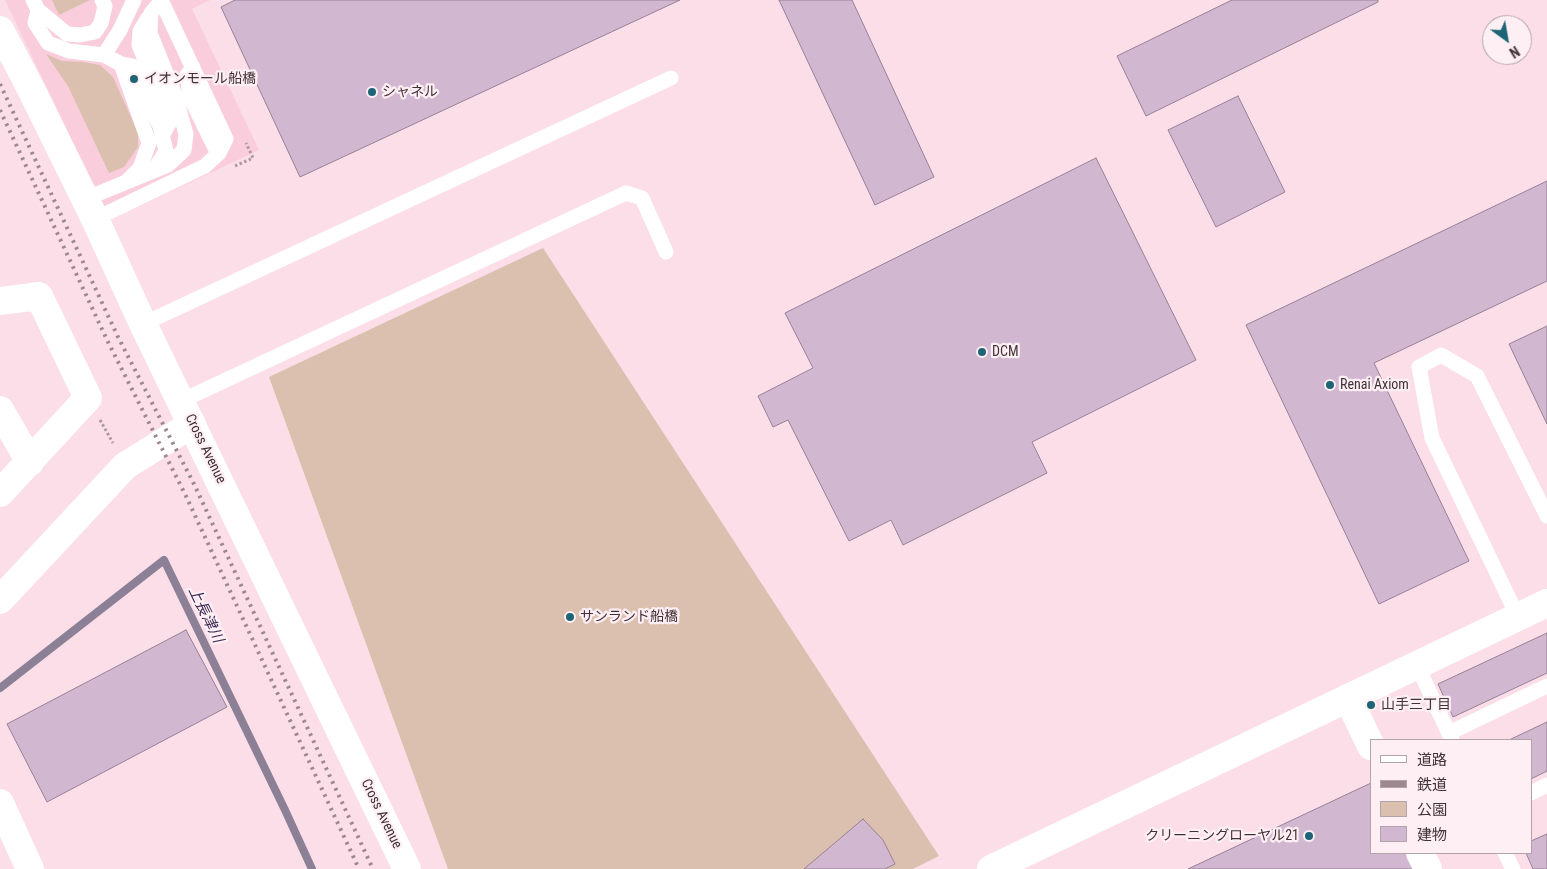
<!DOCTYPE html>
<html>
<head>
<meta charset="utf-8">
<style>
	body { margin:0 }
	#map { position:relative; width:1547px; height:869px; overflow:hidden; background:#fbdee8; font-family:"Roboto Condensed","Noto Sans JP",sans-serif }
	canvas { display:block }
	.legend { position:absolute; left:1370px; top:739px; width:162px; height:115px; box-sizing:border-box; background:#feeff4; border:1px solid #b2a3a8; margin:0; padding:6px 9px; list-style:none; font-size:15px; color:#403237 }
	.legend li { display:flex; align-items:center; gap:10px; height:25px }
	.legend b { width:25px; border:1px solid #b2a3a8 }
	.north { position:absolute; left:1482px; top:15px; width:50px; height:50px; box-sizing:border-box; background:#feeff4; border:1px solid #b2a3a8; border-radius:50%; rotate:148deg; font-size:14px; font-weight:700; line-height:20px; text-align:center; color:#403237 }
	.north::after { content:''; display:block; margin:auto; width:18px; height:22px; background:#1d6474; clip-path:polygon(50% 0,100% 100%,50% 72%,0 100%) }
</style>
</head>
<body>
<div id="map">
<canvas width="1547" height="869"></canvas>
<ul class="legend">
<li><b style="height:6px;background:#fff"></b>道路</li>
<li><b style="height:6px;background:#9d888f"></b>鉄道</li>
<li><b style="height:14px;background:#dbbfaf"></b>公園</li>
<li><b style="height:14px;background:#d1b8d0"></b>建物</li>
</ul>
<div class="north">N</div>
</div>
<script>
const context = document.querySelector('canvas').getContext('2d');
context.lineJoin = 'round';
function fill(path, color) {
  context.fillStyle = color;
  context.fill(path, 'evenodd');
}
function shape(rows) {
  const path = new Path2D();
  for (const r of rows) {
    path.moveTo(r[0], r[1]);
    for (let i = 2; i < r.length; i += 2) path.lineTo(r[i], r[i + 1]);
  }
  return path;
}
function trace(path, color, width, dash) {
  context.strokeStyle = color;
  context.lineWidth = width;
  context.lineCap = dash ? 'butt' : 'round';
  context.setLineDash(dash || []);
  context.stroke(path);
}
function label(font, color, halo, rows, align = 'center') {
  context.font = font + ' "Roboto Condensed","Noto Sans JP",sans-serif';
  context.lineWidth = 4.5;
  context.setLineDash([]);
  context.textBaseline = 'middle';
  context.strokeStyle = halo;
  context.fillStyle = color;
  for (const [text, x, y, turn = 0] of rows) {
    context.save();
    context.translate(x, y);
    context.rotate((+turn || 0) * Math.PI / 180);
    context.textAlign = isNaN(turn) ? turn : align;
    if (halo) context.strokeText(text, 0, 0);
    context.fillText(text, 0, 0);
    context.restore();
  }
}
fill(shape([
	[5,0,210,0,192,9,259,150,110,220]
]), '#f9cddc');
fill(shape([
	[52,0,90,0,59,15],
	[46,54,62,61,83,62,100,65,113,77,138,133,138,147,124,167,109,173,68,86],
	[543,248,939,856,913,869,448,869,269,377]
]), '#dbbfaf');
trace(shape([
	[0,688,164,560,285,810,312,869]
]), '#8b8096', 8);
const building = shape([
	[235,0,680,0,300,177,221,7,235,0],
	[779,0,852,0,934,177,875,205,779,0],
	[1232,0,1378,0,1378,2,1146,116,1117,56,1232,0],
	[1238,96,1285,192,1216,227,1168,130,1238,96],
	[1096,158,1196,360,1032,442,1047,473,903,545,891,520,849,541,788,420,773,427,758,396,813,368,785,313,1096,158],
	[1547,181,1547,281,1374,363,1469,561,1379,604,1246,325,1547,181],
	[1547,326,1547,424,1509,344,1547,326],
	[186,630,227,707,47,802,7,724,186,630],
	[1547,633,1547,673,1453,717,1438,684,1547,633],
	[1547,722,1547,771,1531,779,1531,740,1509,740,1547,722],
	[1371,783,1371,853,1409,853,1417,869,1188,869,1371,783],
	[863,819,883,840,895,864,885,869,804,869,863,819],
	[1547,834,1547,869,1533,869,1526,853,1531,853,1531,841,1547,834]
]);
fill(building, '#d1b8d0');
trace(building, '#978096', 1);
trace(shape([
	[235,166,253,158,246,143],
	[100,420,113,443]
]), '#ae979f', 3, [2.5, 2.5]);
trace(shape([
	[33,0,38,10,67,34,80,35,95,32,101,23,105,6,102,0],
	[38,10,35,23,48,43,69,51,104,55,121,64,132,66,160,126,166,151,154,170],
	[148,18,140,31,139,45,170,122,163,134],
	[104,55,120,30,134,0],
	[121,64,149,143,140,168,128,180],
	[193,67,187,75,190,97,218,154],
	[85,199,168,165,184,150,186,134,175,95,150,33,151,13,162,0],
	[95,219,205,166,219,153,226,139,161,0],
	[143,324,671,78],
	[181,401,626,193,642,198,666,252],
	[1518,617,1432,438,1419,367,1441,355,1477,376,1547,516],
	[1417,665,1452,740],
	[1449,733,1547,686],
	[1531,793,1547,785],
	[1505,853,1513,869]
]), '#fff', 15);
trace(shape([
	[0,301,39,296,88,398,0,493],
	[0,410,30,462],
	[0,600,125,466,192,424],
	[1348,698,1371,746],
	[0,803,30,869],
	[1420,853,1428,869]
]), '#fff', 28);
trace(shape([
	[0,30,31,89,95,219,143,324,407,869],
	[991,869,1547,603]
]), '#fff', 28);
trace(shape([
	[0,84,118,337,194,484,373,869],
	[0,110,107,340,185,494,359,869]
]), '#9d888f', 4, [2.5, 5]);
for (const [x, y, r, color] of [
	[134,79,5,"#1d6474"],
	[372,92,5,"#1d6474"],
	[982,352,5,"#1d6474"],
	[1330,385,5,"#1d6474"],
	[570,617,5,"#1d6474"],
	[1371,705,5,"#1d6474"],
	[1309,836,5,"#1d6474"]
]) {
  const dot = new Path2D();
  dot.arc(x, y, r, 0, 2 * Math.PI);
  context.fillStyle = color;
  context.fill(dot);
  trace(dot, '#feeff4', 2);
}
label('14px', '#403237', '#feeff4', [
	["イオンモール船橋",144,79],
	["シャネル",382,92],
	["DCM",992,352],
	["Renai Axiom",1340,385],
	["サンランド船橋",580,617],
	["山手三丁目",1381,705],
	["クリーニングローヤル21",1299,836,"right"]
], 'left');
label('14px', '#403237', '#feeff4', [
	["Cross Avenue",205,449,64],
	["Cross Avenue",381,814,64]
]);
label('italic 15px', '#3a2a54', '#feeff4', [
	["上長津川",205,615,64]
]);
</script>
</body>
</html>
